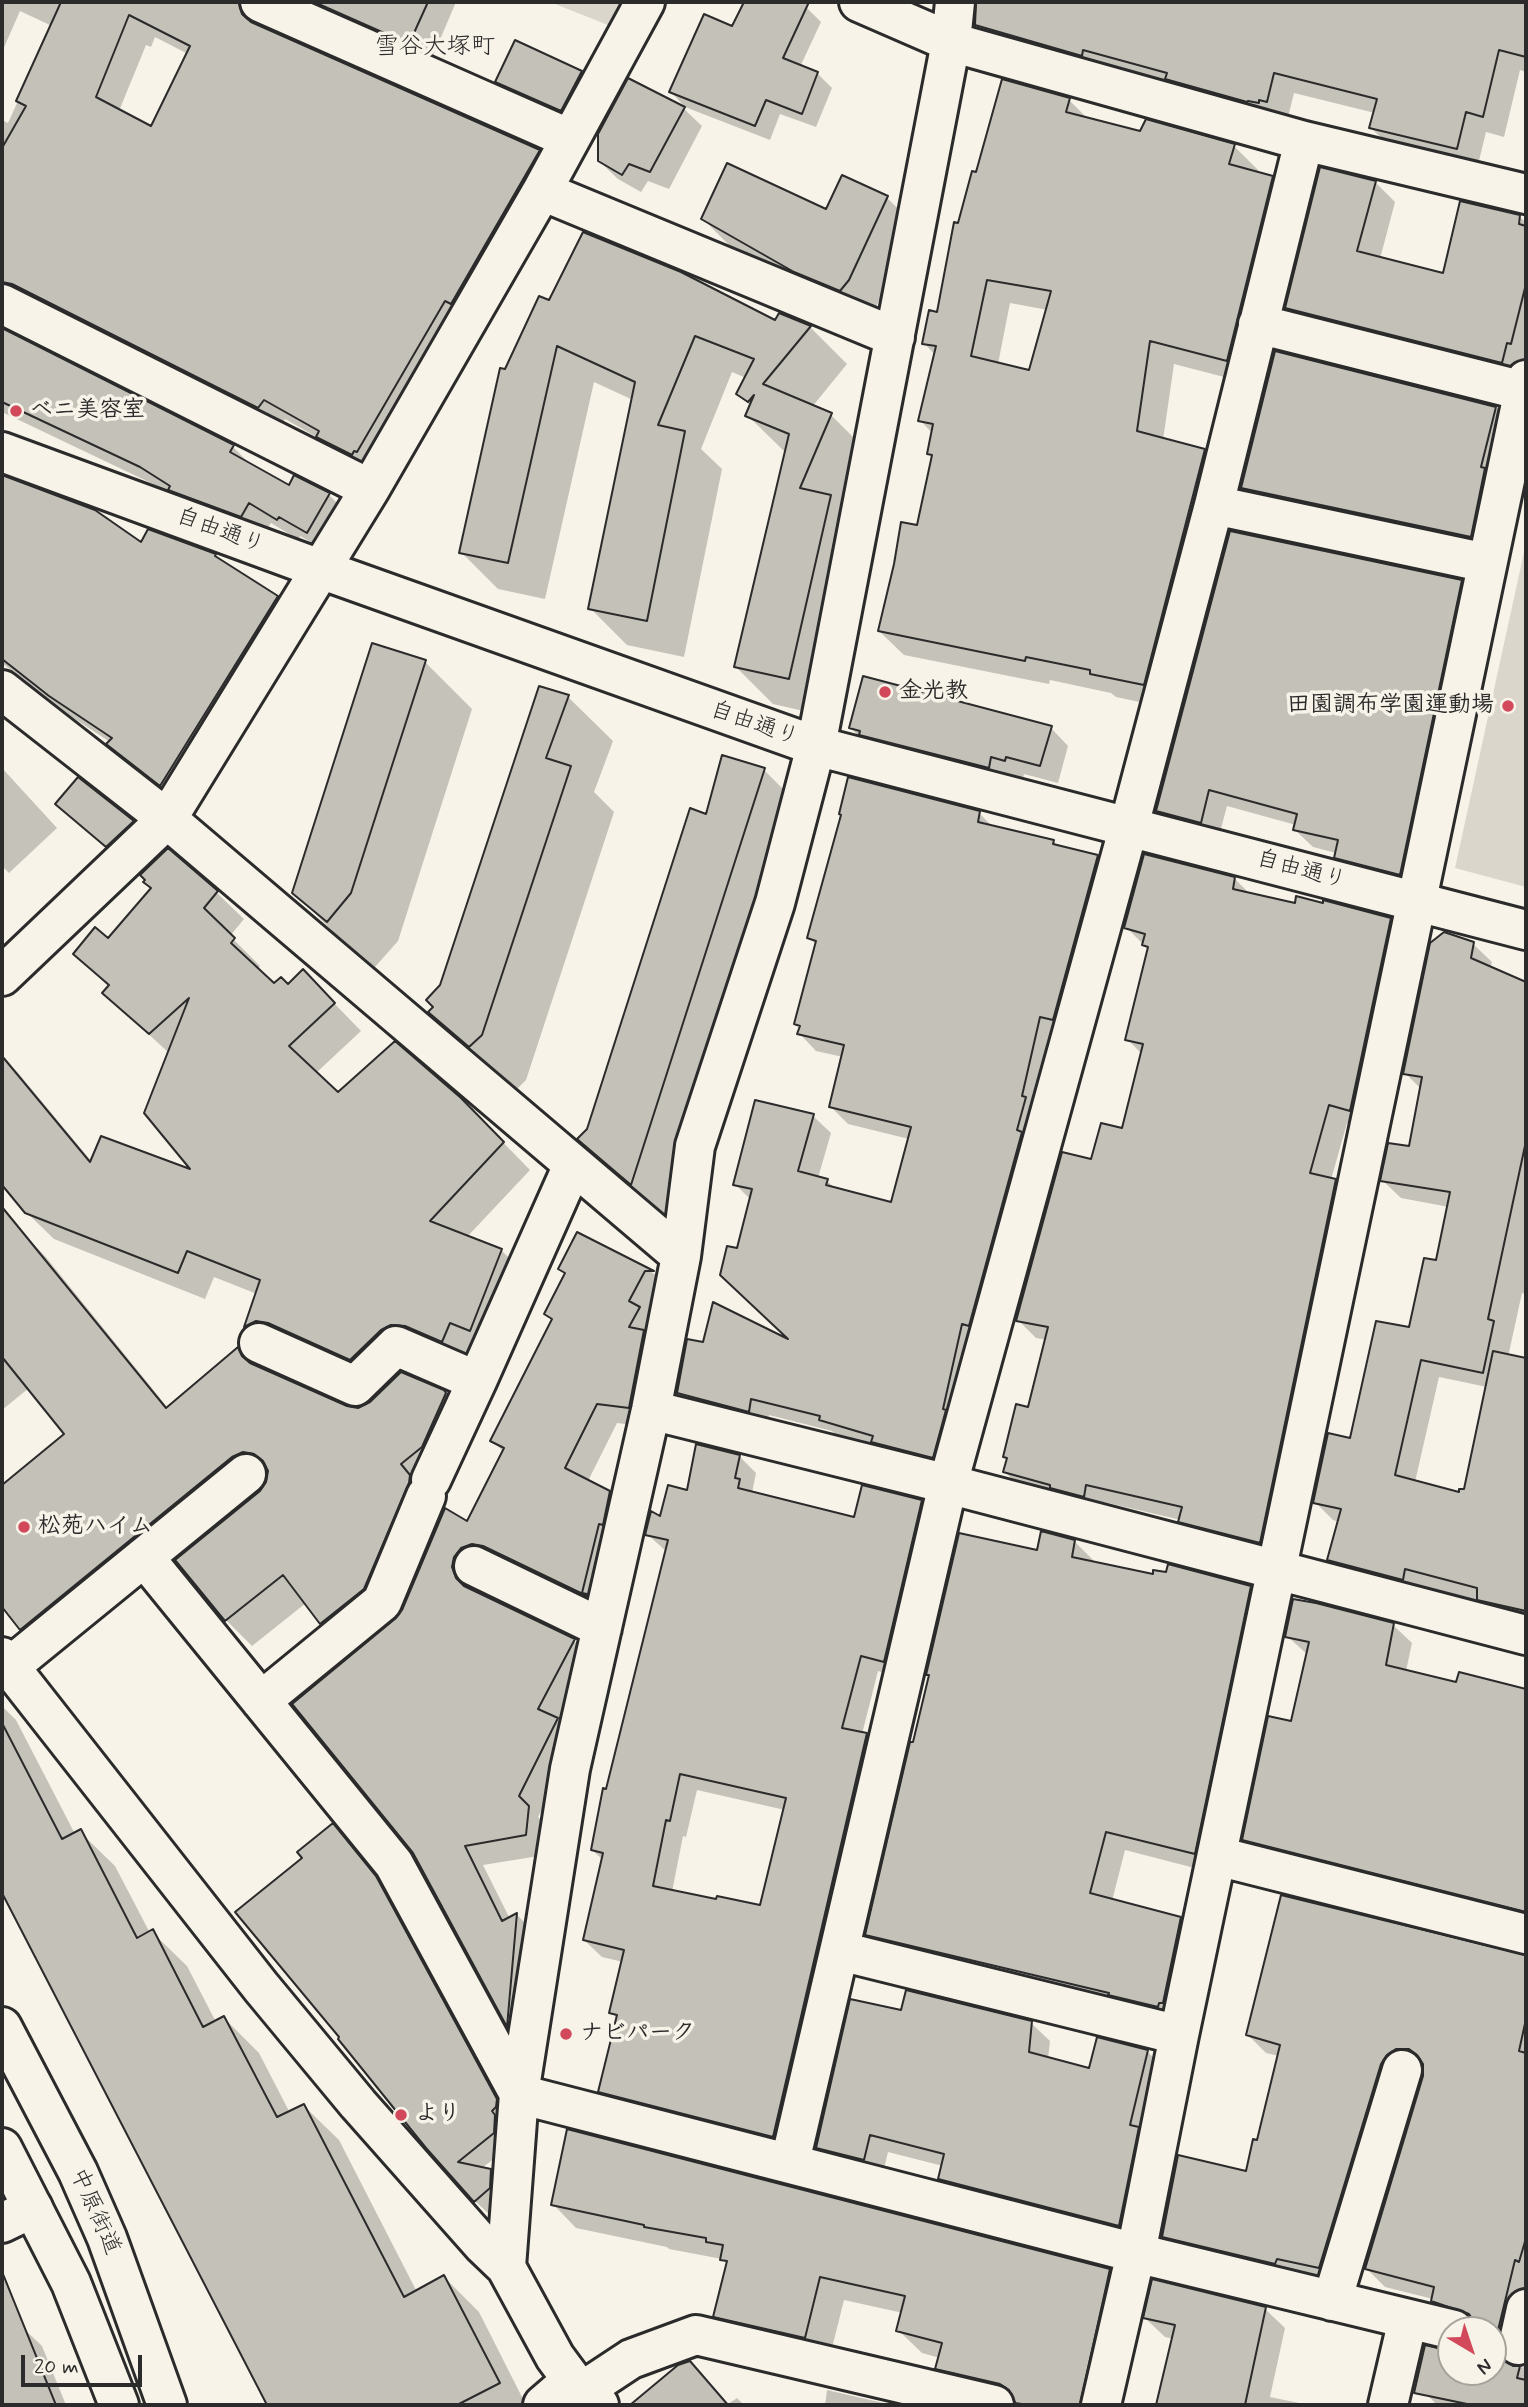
<!DOCTYPE html>
<html>
<head>
<meta charset="utf-8">
<style>
	body { margin:0 }
	#map { position:relative; width:1528px; height:2407px; overflow:hidden; background:#f7f3e8; font-family:Mynerve,sans-serif }
	canvas { display:block }
	.frame { position:absolute; inset:0; border:4px solid #2b2b2b; pointer-events:none }
	.north { position:absolute; left:1437px; top:2316px; width:70px; height:70px; box-sizing:border-box; background:#f7f3e8; border:2px solid #a5a39c; border-radius:50%; rotate:141deg; font-size:19px; font-weight:700; line-height:28px; text-align:center; color:#2b2b2b }
	.north::after { content:''; display:block; margin:auto; width:24px; height:32px; background:#d1495b; clip-path:polygon(50% 0,100% 100%,50% 72%,0 100%) }
	.scale { position:absolute; left:21px; top:2355px; width:121px; height:32px; box-sizing:border-box; border:4px solid #2b2b2b; border-top:0; padding-left:9px; font-size:21px; line-height:24px; white-space:nowrap; color:#2b2b2b; -webkit-text-stroke:5px #f7f3e8; paint-order:stroke }
</style>
</head>
<body>
<div id="map">
<canvas width="1528" height="2407"></canvas>
<div class="frame"></div>
<div class="north">N</div>
<div class="scale">20 m</div>
</div>
<script>
const context = document.querySelector('canvas').getContext('2d');
context.lineJoin = 'round';
function fill(path, color) {
  context.fillStyle = color;
  context.fill(path, 'evenodd');
}
function shape(rows) {
  const path = new Path2D();
  for (const r of rows) {
    path.moveTo(r[0], r[1]);
    for (let i = 2; i < r.length; i += 2) path.lineTo(r[i], r[i + 1]);
  }
  return path;
}
function trace(path, color, width, dash) {
  context.strokeStyle = color;
  context.lineWidth = width;
  context.lineCap = dash ? 'butt' : 'round';
  context.setLineDash(dash || []);
  context.stroke(path);
}
function label(font, color, halo, rows, align = 'center') {
  context.font = font + ' Mynerve,"Klee One",sans-serif';
  context.lineWidth = 7;
  context.setLineDash([]);
  context.textBaseline = 'middle';
  context.strokeStyle = halo;
  context.fillStyle = color;
  for (const [text, x, y, turn = 0] of rows) {
    context.save();
    context.translate(x, y);
    context.rotate((+turn || 0) * Math.PI / 180);
    context.textAlign = isNaN(turn) ? turn : align;
    if (halo) context.strokeText(text, 0, 0);
    context.fillText(text, 0, 0);
    context.restore();
  }
}
fill(shape([
	[550,2,633,2,618,29],
	[1526,543,1526,887,1455,868]
]), '#dad6cc');
fill(shape([
	[2,2,276,2,261,14,258,26,539,151,559,172,378,472,339,458,320,439,285,419,280,428,2,321,2,120,8,123,52,26,20,11,2,52],
	[155,37,188,54,152,128,119,111,146,45,151,47],
	[288,2,456,2,430,63],
	[746,2,795,2,806,7,821,22,800,67,817,73,832,88,816,127,780,114,770,140,685,107,671,92,733,29],
	[993,2,1017,4,1018,2,1526,2,1526,72,1520,70,1504,137,1486,132,1477,169,1392,148,1371,128,1375,113,1294,93,1287,121,1008,48,987,27],
	[515,43,581,73,600,91,579,128,515,100,497,82],
	[1069,100,1089,120,1141,133,1234,146,1258,170,1257,174,1272,178,1296,202,1251,384,1174,364,1163,440,1204,451,1228,475,1168,708,1116,697,1111,693,1050,680,1049,684,904,655,879,631,896,564,918,528,933,458,929,453,933,434,920,420,935,355,924,343,939,314,959,225,978,175],
	[1010,303,1048,310,1030,372,998,364],
	[683,108,702,126,669,189,648,181,641,192,618,179,599,161],
	[843,177,887,198,915,225,876,307,868,317,823,298,730,246,703,219,827,211],
	[1375,182,1395,202,1380,259,1444,275,1520,217,1526,223,1526,363,1522,382,1307,328,1287,308],
	[550,303,776,322,780,315,810,327,847,364,812,407,831,415,868,452,826,716,773,704,736,667,786,453,747,415,751,407,738,393,746,378,732,372,701,449,722,469,684,657,627,645,590,608,633,400,594,382,545,599,498,589,461,552,506,371],
	[2,330,233,447,254,468,289,487,295,478,329,495,350,516,329,552,300,536,299,540,271,523,262,536,2,412],
	[1495,408,1512,425,1487,553,1259,504,1243,488],
	[2,477,94,511,141,545,148,531,215,556,223,563,277,598,298,619,181,805,130,765,109,744,110,742,72,717,2,663],
	[1461,582,1479,599,1417,891,1353,875,1335,857,1336,853,1313,847,1295,830,1296,825,1227,806,1218,840,1175,829,1157,811],
	[425,662,472,709,398,941,375,967,341,940,294,892],
	[568,697,613,741,594,792,614,812,526,1080,515,1091,475,1056,430,1012,436,1007,442,986],
	[851,728,1051,728,1068,746,1058,783,1024,774,1023,778,1009,774,1006,785,868,746],
	[2,768,57,828,9,873,2,866],
	[764,770,809,815,676,1227,624,1184,579,1139,588,1130,707,816],
	[57,804,132,822,150,840,125,864],
	[979,813,993,827,1053,841,1059,847,1097,856,1115,874,950,1474,838,1437,832,1431,769,1415,766,1428,696,1410,679,1392,704,1344,793,1343,738,1250,751,1200,735,1184,813,1116,831,1133,818,1178,827,1181,836,1189,893,1204,909,1139,848,1124,831,1107,843,1057,816,1051,799,1033,801,1027,796,1023,817,945,809,938],
	[168,851,217,893,244,919,230,936,260,966,257,970,274,985,288,986,303,971,361,1031,316,1073,338,1095,488,1127,530,1170,467,1237,501,1250,528,1277,469,1368,419,1351,378,1386,273,1353,246,1327,257,1294,214,1277,205,1299,54,1239,26,1212,12,1186,2,1174,2,1056,19,1074,92,1162,195,1173,169,1053,104,993,109,987,75,954,108,941,153,889],
	[1235,879,1250,894,1296,905,1390,919,1408,937,1368,1128,1347,1123,1331,1180,1335,1181,1353,1199,1278,1560,1198,1539,1181,1520,1104,1502,1102,1514,1023,1490,1005,1472,1008,1460,1005,1456,1029,1409,1047,1340,1036,1338,1018,1320,1092,1161,1123,1131,1142,1054,1127,1039,1149,950,1126,927],
	[1473,944,1492,962,1490,969,1505,984,1526,988,1526,1294,1522,1293,1508,1357,1526,1360,1526,1624,1497,1617,1481,1601,1423,1586,1421,1597,1348,1578,1329,1560,1339,1522,1333,1520,1315,1502,1351,1441,1411,1329,1437,1262,1449,1207,1401,1198,1382,1180,1410,1148,1421,1089,1405,1073],
	[1439,1377,1487,1387,1465,1491,1460,1494,1415,1482],
	[19,1230,45,1256,168,1408,237,1351,252,1366,346,1408,358,1409,445,1395,471,1421,348,1649,321,1623,306,1603,252,1646,226,1620,177,1560,261,1492,268,1479,259,1483,47,1655,21,1629,2,1604,2,1487,66,1434,29,1388,2,1410,2,1244],
	[578,1235,653,1273,671,1291,649,1427,617,1423,588,1481,609,1492,630,1513,602,1612,474,1578,472,1588,473,1592,574,1641,594,1661,577,1740,538,1817,548,1828,545,1855,483,1865,510,1919,517,1915,537,1935,527,2044,509,2026,415,1852,398,1620,468,1523,504,1452,492,1441,553,1321,546,1314,566,1275,560,1268],
	[739,1456,756,1473,752,1493,855,1519,921,1502,938,1519,901,1678,878,1671,862,1734,867,1735,884,1752,790,2153,617,2108,600,2091,618,2019,611,2012,623,1962,602,1957,584,1940,603,1860,592,1850,667,1552,647,1534,688,1492],
	[697,1790,785,1810,761,1907,672,1892,683,1836,686,1837],
	[1074,1541,1094,1561,1093,1563,1154,1576,1250,1587,1269,1607,1214,1873,1125,1850,1112,1901,1180,1919,1200,1938,1182,2022,887,1954,867,1934,930,1676,928,1674,1038,1552],
	[1393,1625,1412,1643,1406,1671,1458,1684,1460,1674,1526,1691,1526,1924,1263,1858,1244,1839,1292,1723,1308,1655,1287,1636],
	[2,1706,16,1720,75,1834,80,1832,115,1866,150,1933,152,1932,187,1966,216,2022,224,2018,259,2053,290,2113,304,2106,339,2140,417,2292,444,2277,479,2312,526,2405,267,2405,2,1890],
	[332,1826,390,1893,511,2115,508,2148,482,2168,491,2170,505,2185,504,2203,490,2215,475,2201,304,1858],
	[1520,1957,1526,1957,1526,2315,1514,2360,1515,2368,1526,2367,1526,2405,1444,2405,1436,2404,1418,2385,1451,2353,1451,2372,1493,2372,1493,2330,1477,2330,1477,2326,1451,2319,1433,2299,1385,2287,1367,2269,1425,2077,1425,2067,1415,2067,1337,2285,1182,2254,1163,2236,1247,2173,1258,2142,1279,2056,1266,2053,1248,2035],
	[902,2012,1031,2023,1050,2041,1048,2059,1090,2070,1147,2051,1165,2070,1137,2243,958,2197,940,2179,943,2166,888,2152,882,2177,836,2166,818,2147],
	[553,2204,1109,2270,1132,2294,1107,2405,1017,2405,961,2391,937,2368,940,2358,922,2353,898,2330,903,2313,844,2300,829,2360,739,2339,715,2316,728,2265,722,2259,669,2249,667,2247,576,2228],
	[2,2294,19,2331,24,2329,42,2346,66,2405,2,2405],
	[1265,2309,1285,2328,1270,2397,1309,2405,1158,2405,1174,2339,1165,2337,1145,2318],
	[690,2363,728,2404,737,2398,744,2405,641,2405,638,2401],
	[827,2390,892,2405,825,2405]
]), '#0003');
const building = shape([
	[61,2,239,2,242,14,251,22,540,150,451,304,445,301,357,452,354,451,352,455,316,437,319,431,264,400,258,408,12,284,2,282,2,148,26,106,16,101,61,2],
	[129,15,190,46,151,126,96,97,129,15],
	[314,2,428,2,409,44,314,2],
	[744,2,809,2,783,58,818,72,802,114,766,100,755,126,669,92,704,14,732,26,744,2],
	[976,2,1526,2,1526,57,1499,50,1483,117,1466,112,1457,149,1369,128,1377,99,1274,73,1267,102,1259,100,1259,103,1248,101,1247,102,1165,79,1167,73,1083,50,1082,56,975,25,976,2],
	[515,40,582,71,561,111,495,82,515,40],
	[628,78,685,107,650,172,629,164,622,175,598,161,598,134,628,78],
	[1002,79,1070,98,1066,112,1140,131,1146,119,1235,144,1229,164,1273,176,1227,361,1150,341,1137,431,1205,449,1144,685,1090,674,1090,670,1026,657,1025,661,878,631,894,564,901,522,917,525,932,455,927,454,933,424,918,421,936,346,922,344,929,310,937,312,954,222,958,223,972,171,976,172,1002,79],
	[987,280,1051,291,1029,370,971,356,987,280],
	[727,163,826,209,842,175,888,196,849,280,840,291,794,272,701,219,727,163],
	[1320,167,1376,181,1357,251,1443,273,1460,201,1520,215,1519,224,1526,226,1526,284,1511,344,1507,343,1502,363,1285,308,1320,167],
	[583,232,681,272,775,320,779,313,811,326,763,384,832,413,800,488,831,495,789,679,734,667,789,434,745,416,754,395,748,402,736,394,754,359,695,336,658,425,685,431,647,621,588,609,635,382,557,346,508,563,459,553,500,368,505,369,539,296,549,300,583,232],
	[2,328,234,445,230,452,289,485,294,475,330,493,307,533,279,517,277,520,249,503,241,517,168,490,170,486,140,467,2,402,2,328],
	[1275,351,1496,407,1481,467,1485,468,1471,537,1241,488,1275,351],
	[2,475,95,510,141,542,148,529,216,554,215,556,278,596,160,786,106,744,112,738,49,696,2,659,2,475],
	[1230,531,1462,580,1400,875,1334,858,1338,840,1293,830,1297,814,1209,790,1201,823,1156,811,1230,531],
	[372,643,426,660,351,893,327,922,292,893,372,643],
	[863,676,1052,726,1040,766,1006,757,1005,761,991,757,989,768,859,735,860,731,849,728,863,676],
	[539,686,569,695,546,758,571,766,482,1035,469,1047,428,1012,433,1007,426,1000,440,985,539,686],
	[722,755,765,768,631,1185,577,1139,587,1129,690,808,706,814,722,755],
	[78,777,134,821,106,847,55,804,78,777],
	[848,777,980,811,978,822,1054,840,1053,844,1098,855,1053,1020,1040,1017,1022,1096,1026,1097,1017,1130,1022,1132,969,1326,962,1324,943,1409,946,1410,933,1458,871,1442,873,1436,819,1420,820,1416,751,1399,749,1412,677,1393,687,1339,703,1342,713,1302,788,1339,720,1275,727,1246,737,1248,752,1189,733,1185,755,1100,814,1114,798,1171,828,1179,826,1185,891,1202,911,1127,829,1107,844,1045,797,1034,800,1026,794,1024,816,941,807,938,841,815,839,814,848,777],
	[168,848,218,891,204,908,235,938,231,943,274,983,281,977,288,984,303,969,335,1003,289,1046,338,1092,395,1041,461,1098,504,1142,430,1221,502,1249,470,1331,450,1323,442,1342,405,1326,391,1325,381,1330,350,1360,268,1323,256,1321,244,1327,260,1280,187,1251,178,1273,25,1213,2,1185,2,1056,90,1162,101,1136,190,1169,144,1113,189,998,149,1034,102,993,109,985,73,954,95,927,108,938,151,888,143,882,145,880,140,875,168,848],
	[1144,854,1235,877,1233,889,1295,903,1296,896,1323,903,1323,900,1391,918,1350,1111,1329,1105,1310,1173,1336,1179,1260,1543,1178,1522,1182,1507,1086,1485,1084,1497,1050,1488,1050,1485,1003,1472,1007,1458,1003,1457,1016,1404,1028,1407,1048,1327,1016,1321,1062,1152,1091,1159,1101,1123,1122,1128,1143,1044,1125,1040,1148,947,1142,945,1145,934,1124,928,1144,854],
	[1444,932,1474,942,1471,958,1526,982,1526,1141,1488,1319,1494,1321,1483,1373,1421,1360,1395,1475,1459,1492,1459,1489,1464,1489,1493,1351,1526,1358,1526,1611,1477,1600,1477,1588,1405,1569,1403,1580,1327,1560,1341,1509,1313,1503,1328,1433,1350,1438,1376,1321,1409,1327,1424,1258,1436,1260,1450,1192,1380,1181,1388,1143,1409,1146,1422,1077,1403,1074,1430,943,1444,932],
	[2,1207,166,1408,238,1347,242,1356,250,1363,347,1406,358,1408,370,1402,401,1372,444,1390,446,1393,422,1447,401,1464,410,1475,409,1483,364,1589,320,1624,283,1575,225,1621,175,1560,260,1491,266,1482,268,1471,263,1461,254,1454,243,1452,232,1457,20,1630,2,1607,2,1485,64,1434,2,1357,2,1207],
	[577,1232,654,1271,645,1271,629,1301,640,1307,629,1327,644,1330,629,1408,597,1404,565,1468,610,1491,603,1525,599,1524,582,1593,587,1594,587,1596,483,1546,472,1544,461,1548,454,1557,452,1567,456,1578,464,1586,575,1639,538,1709,558,1718,519,1796,529,1806,526,1835,465,1846,502,1921,517,1913,507,2027,413,1853,292,1704,396,1618,402,1610,445,1508,467,1521,504,1448,490,1441,552,1319,544,1314,565,1273,558,1269,577,1232],
	[696,1444,740,1455,735,1478,740,1479,738,1488,854,1517,862,1485,922,1500,884,1662,861,1656,842,1728,867,1733,773,2137,598,2092,617,2015,609,2013,624,1950,583,1940,603,1853,591,1850,603,1788,606,1789,668,1540,645,1535,651,1511,660,1516,668,1485,687,1490,696,1444],
	[680,1774,786,1798,760,1905,717,1896,716,1899,653,1886,666,1820,670,1821,680,1774],
	[1041,1531,1075,1540,1072,1557,1153,1574,1153,1570,1166,1572,1168,1564,1251,1586,1195,1854,1106,1832,1090,1893,1181,1917,1163,2003,1159,2003,1158,2007,1108,1995,1109,1993,865,1935,910,1742,913,1742,929,1675,926,1675,959,1533,1037,1550,1041,1531],
	[1293,1599,1316,1603,1394,1623,1386,1665,1456,1682,1459,1672,1526,1689,1526,1912,1242,1840,1268,1716,1291,1721,1309,1642,1285,1637,1293,1599],
	[2,1723,62,1839,81,1829,137,1938,153,1929,203,2027,224,2016,277,2117,304,2104,404,2297,444,2275,500,2383,457,2405,267,2405,2,1893,2,1723],
	[333,1823,376,1876,497,2099,496,2107,492,2111,495,2115,494,2133,458,2162,491,2169,490,2188,474,2202,426,2148,338,2039,339,2037,235,1912,302,1858,297,1852,333,1823],
	[1281,1895,1526,1955,1526,2019,1519,2051,1526,2053,1526,2238,1519,2262,1515,2260,1493,2351,1493,2330,1475,2330,1475,2323,1469,2314,1431,2301,1434,2287,1365,2269,1423,2076,1423,2064,1417,2055,1409,2049,1396,2049,1387,2055,1381,2064,1319,2268,1277,2259,1275,2264,1162,2237,1178,2155,1246,2171,1253,2139,1257,2140,1280,2045,1246,2035,1281,1895],
	[906,1990,1032,2021,1029,2052,1089,2068,1097,2037,1148,2050,1130,2125,1139,2127,1119,2226,938,2179,944,2154,870,2135,864,2160,816,2148,850,1999,901,2010,906,1990],
	[567,2129,1110,2269,1080,2405,1028,2405,1015,2403,1009,2390,1000,2384,935,2369,942,2343,896,2331,905,2296,820,2277,805,2338,713,2317,727,2261,720,2260,723,2245,706,2242,706,2238,644,2227,644,2225,551,2205,567,2129],
	[2,2274,3,2274,56,2405,2,2405,2,2274],
	[1152,2279,1266,2307,1245,2405,1156,2405,1175,2325,1143,2318,1152,2279],
	[1425,2345,1451,2351,1451,2372,1493,2372,1493,2355,1500,2357,1513,2366,1520,2366,1517,2378,1526,2380,1526,2405,1472,2405,1414,2393,1425,2345],
	[690,2361,728,2405,630,2405,678,2365,690,2361]
]);
fill(building, '#c4c1b9');
trace(building, '#2b2b2b', 2);
const minor = shape([
	[260,2,570,139],
	[859,2,951,42,1304,141,1526,194],
	[542,191,895,337],
	[2,304,370,489],
	[1258,324,1524,391],
	[2,452,320,569,816,746,1526,930],
	[1214,505,1487,563],
	[2,690,167,819,681,1256],
	[2,976,167,819,370,489,542,191,645,2],
	[259,1343,355,1386,396,1346,477,1381,573,1165],
	[651,1410,948,1484,1526,1635],
	[431,1480,477,1381],
	[144,1557,394,1864,519,2094,1136,2253,1454,2330],
	[474,1566,602,1628],
	[2,1657,261,1987,358,2104,482,2244,506,2267],
	[8,1668,246,1474],
	[261,1701,382,1602,426,1496],
	[1217,1856,1526,1934],
	[840,1951,1179,2035],
	[790,2162,948,1484,1129,826,1214,505,1304,141],
	[2,2223,33,2208],
	[1332,2301,1402,2070],
	[1518,2345,1526,2309],
	[584,2390,631,2359,696,2335,994,2405],
	[543,2405,572,2380],
	[599,2405,572,2380,555,2357,506,2267,519,2094,570,1769,651,1410,681,1256,695,1146,775,903,816,746,951,42,955,2],
	[1101,2405,1136,2253,1179,2035,1526,380],
	[1388,2405,1408,2319]
]);
const major = shape([
	[2,2027,78,2172,107,2238,167,2405],
	[2,2148,71,2283,119,2405]
]);
trace(minor, '#2b2b2b', 44);
trace(major, '#2b2b2b', 44);
trace(minor, '#f7f3e8', 38);
trace(major, '#f7f3e8', 38);
for (const [x, y, r, color] of [
	[16,411,7,"#d1495b"],
	[885,692,7,"#d1495b"],
	[1508,706,7,"#d1495b"],
	[24,1527,7,"#d1495b"],
	[566,2034,7,"#d1495b"],
	[401,2115,7,"#d1495b"]
]) {
  const dot = new Path2D();
  dot.arc(x, y, r, 0, 2 * Math.PI);
  context.fillStyle = color;
  context.fill(dot);
  trace(dot, '#f7f3e8', 2.5);
}
label('bold 23px', '#2b2b2b', '#f7f3e8', [
	["ベニ美容室",30,411],
	["金光教",899,692],
	["田園調布学園運動場",1494,706,"right"],
	["松苑ハイム",38,1527],
	["ナビパーク",580,2034],
	["より",415,2115]
], 'left');
label('23px', '#2b2b2b', '#f7f3e8', [
	["自由通り",220,532,20],
	["自由通り",754,725,19],
	["自由通り",1301,871,15],
	["中原街道",94,2212,66]
]);
label('24px', '#2b2b2b', '#f7f3e8', [
	["雪谷大塚町",435,48]
]);
</script>
</body>
</html>
